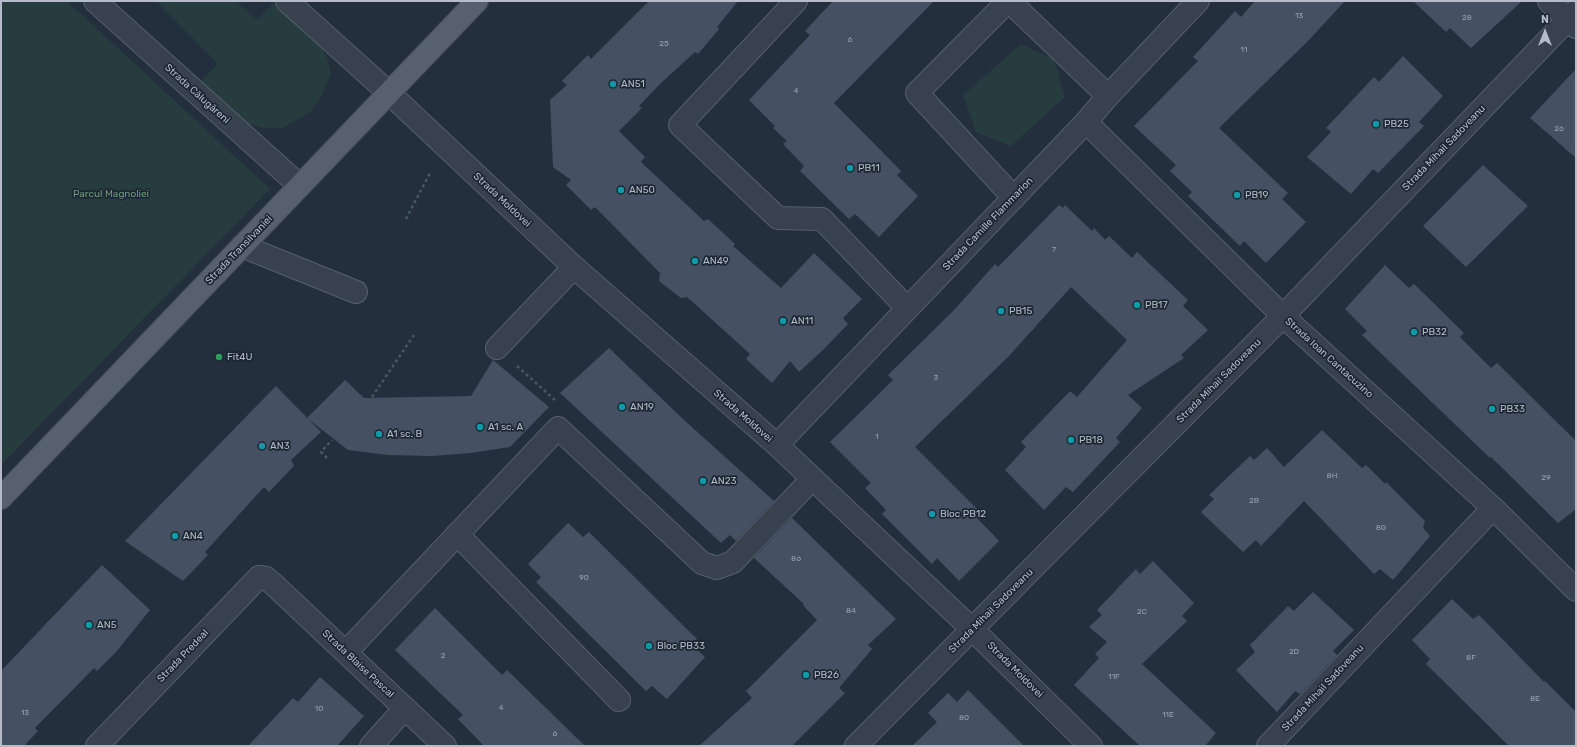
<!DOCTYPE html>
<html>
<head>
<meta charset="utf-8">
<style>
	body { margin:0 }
	#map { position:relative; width:1577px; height:747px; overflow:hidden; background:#242f3e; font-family:Rubik,sans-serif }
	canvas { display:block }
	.frame { position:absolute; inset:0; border:2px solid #b4bcc9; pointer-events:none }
	.north { position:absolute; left:1525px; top:12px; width:40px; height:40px; -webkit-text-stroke:3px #1d2633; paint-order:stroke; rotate:0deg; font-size:11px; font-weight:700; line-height:16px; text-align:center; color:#b4bcc9 }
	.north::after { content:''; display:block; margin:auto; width:14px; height:18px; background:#b4bcc9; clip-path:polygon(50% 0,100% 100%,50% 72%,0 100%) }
</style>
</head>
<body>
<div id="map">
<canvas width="1577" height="747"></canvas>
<div class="frame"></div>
<div class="north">N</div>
</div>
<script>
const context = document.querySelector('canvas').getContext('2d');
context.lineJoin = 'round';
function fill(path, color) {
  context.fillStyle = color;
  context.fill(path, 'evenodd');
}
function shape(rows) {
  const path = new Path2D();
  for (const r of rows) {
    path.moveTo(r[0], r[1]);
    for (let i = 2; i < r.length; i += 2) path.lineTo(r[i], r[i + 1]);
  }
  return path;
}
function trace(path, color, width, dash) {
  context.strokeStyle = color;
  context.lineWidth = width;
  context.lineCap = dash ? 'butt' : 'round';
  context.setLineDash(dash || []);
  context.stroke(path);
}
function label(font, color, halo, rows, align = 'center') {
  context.font = font + ' Rubik,sans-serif';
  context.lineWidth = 3.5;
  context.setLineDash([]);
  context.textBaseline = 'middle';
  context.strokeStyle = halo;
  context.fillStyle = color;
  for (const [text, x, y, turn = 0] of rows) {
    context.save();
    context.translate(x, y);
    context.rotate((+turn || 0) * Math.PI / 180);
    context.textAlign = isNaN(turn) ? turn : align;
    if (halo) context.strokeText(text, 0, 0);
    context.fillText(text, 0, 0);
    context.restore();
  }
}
fill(shape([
	[3,1,67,1,270,189,1,465,1,3],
	[156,1,236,1,257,20,275,1,320,44,327,58,331,74,320,99,310,112,283,128,263,128,244,122,197,85,218,64],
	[1021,44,1054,59,1065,97,1011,146,976,132,963,95]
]), '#263c3f');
fill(shape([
	[649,1,738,1,717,27,719,29,698,54,695,52,661,83,639,106,642,108,619,131,645,157,641,162,704,221,708,219,735,244,733,246,781,288,814,253,862,299,843,318,848,324,824,349,799,372,790,361,772,383,746,359,750,354,687,297,681,298,659,281,660,273,595,207,591,210,566,185,571,180,553,167,550,100,567,85,562,81,588,55,591,59],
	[833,1,934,1,834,103,901,171,897,175,918,196,879,237,855,214,849,219,800,171,804,166,783,144,787,141,773,128,775,126,749,100,810,35,805,31],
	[1255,1,1345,1,1308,41,1219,128,1288,193,1282,199,1306,222,1266,263,1244,241,1240,246,1188,196,1192,192,1170,171,1176,165,1134,126,1198,61,1193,57,1235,11,1241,17],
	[1413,1,1522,1,1471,48,1450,28,1446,32],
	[1403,56,1443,96,1419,122,1424,126,1378,173,1373,169,1351,194,1307,157,1331,132,1326,128,1374,77,1379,82],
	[1576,69,1576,158,1530,118],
	[1483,165,1528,206,1466,267,1423,226],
	[1059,205,1063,208,1065,205,1092,231,1094,228,1105,240,1109,236,1132,258,1137,252,1188,300,1183,306,1208,330,1181,355,1184,358,1128,395,1142,408,1116,438,1120,442,1073,492,1066,487,1044,510,1005,470,1026,447,1021,442,1070,391,1077,397,1127,340,1071,287,1009,356,915,447,981,513,977,518,999,541,959,581,937,558,932,564,882,514,886,510,865,488,871,483,830,442,893,380,888,375,955,309,995,264,998,267],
	[1385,265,1409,288,1414,284,1464,333,1460,337,1491,368,1497,363,1576,441,1576,509,1558,523,1491,457,1490,458,1362,335,1367,331,1345,309],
	[609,348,684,420,774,501,736,541,730,535,721,543,560,393],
	[493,360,549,407,510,447,471,453,432,456,388,455,348,450,307,418,345,380,364,398,471,396],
	[276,386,321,432,291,460,294,466,269,492,264,487,205,552,208,555,183,581,125,541],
	[1322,430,1362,468,1366,465,1385,484,1386,482,1425,521,1423,528,1430,536,1393,580,1380,569,1374,574,1304,501,1261,546,1256,540,1243,552,1201,512,1214,499,1209,495,1250,456,1254,460,1267,448,1284,467],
	[792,518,896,619,868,645,872,649,839,688,845,693,792,746,699,746,752,698,746,691,817,620,803,605,804,604,754,558],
	[568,523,583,537,589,532,697,639,692,645,705,657,667,699,652,686,646,691,536,582,541,577,528,564],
	[1153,561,1194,603,1182,616,1187,621,1142,664,1216,733,1205,746,1140,746,1074,685,1099,658,1095,654,1107,642,1089,627,1102,615,1097,610,1136,569,1140,574],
	[102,565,150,610,116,652,97,671,94,668,35,728,38,731,24,746,1,746,1,671],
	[1313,592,1354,630,1333,651,1337,655,1300,694,1295,691,1277,712,1236,670,1255,652,1250,645,1288,606,1294,611],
	[1452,599,1473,619,1479,615,1544,682,1545,681,1576,712,1576,746,1509,746,1426,664,1430,659,1412,640],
	[435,608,502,675,507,670,585,746,484,746,458,719,463,715,395,650],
	[320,677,364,716,337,746,248,746,293,698,298,702],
	[968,690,1024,746,912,746,937,722,928,713,948,693,957,702]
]), '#455162');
const minor = shape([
	[95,1,300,186],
	[287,1,389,93,574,267,777,445,973,630,1091,746],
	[796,1,680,125,778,218,822,219,907,308],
	[1008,1,917,93,1014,198],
	[1009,1,1108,96],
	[1549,1,1576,27],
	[1086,122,1283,316,1493,508,1576,590],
	[242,246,356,292],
	[497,348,574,267],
	[777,445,1086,122,1108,96,1198,1],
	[457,534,619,700],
	[346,652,558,428,702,563,717,568,733,562,812,479],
	[97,746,259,577,266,578,271,582,445,746],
	[371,746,405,708],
	[856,746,1283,316,1576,11],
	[1268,746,1493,508]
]);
const major = shape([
	[1,498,477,1]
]);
trace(minor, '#565f6c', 24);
trace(major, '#414a57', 24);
trace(shape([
	[406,219,431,171],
	[517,366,556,401],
	[372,397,414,335],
	[327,458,321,452,332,440]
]), '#44595c', 2.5, [3, 3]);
trace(minor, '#38414e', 22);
trace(major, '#56606e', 22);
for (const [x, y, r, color] of [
	[613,84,4,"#0f9aa8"],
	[1376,124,4,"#0f9aa8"],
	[850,168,4,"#0f9aa8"],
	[621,190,4,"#0f9aa8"],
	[1237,195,4,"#0f9aa8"],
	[695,261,4,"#0f9aa8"],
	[1137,305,4,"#0f9aa8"],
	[1001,311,4,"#0f9aa8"],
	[783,321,4,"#0f9aa8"],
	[1414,332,4,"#0f9aa8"],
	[219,357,4,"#2e9e5b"],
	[622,407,4,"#0f9aa8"],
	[1492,409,4,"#0f9aa8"],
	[480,427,4,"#0f9aa8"],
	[379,434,4,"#0f9aa8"],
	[1071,440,4,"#0f9aa8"],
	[262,446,4,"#0f9aa8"],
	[703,481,4,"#0f9aa8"],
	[932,514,4,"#0f9aa8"],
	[175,536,4,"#0f9aa8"],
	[89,625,4,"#0f9aa8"],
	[649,646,4,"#0f9aa8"],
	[806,675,4,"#0f9aa8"]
]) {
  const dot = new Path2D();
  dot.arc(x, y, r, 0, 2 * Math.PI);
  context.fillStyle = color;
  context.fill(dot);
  trace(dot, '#1d2633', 1.5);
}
label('8px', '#98a1af', null, [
	["13",1299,16],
	["28",1467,18],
	["6",850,40],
	["25",664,44],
	["11",1244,50],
	["4",796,91],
	["26",1559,129],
	["7",1054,250],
	["3",936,378],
	["1",877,437],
	["8H",1332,476],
	["29",1546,478],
	["2B",1254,501],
	["8G",1381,528],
	["86",796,559],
	["90",584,578],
	["84",851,611],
	["2C",1142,612],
	["2D",1294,652],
	["2",443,656],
	["8F",1471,658],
	["11F",1114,677],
	["8E",1535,699],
	["4",501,708],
	["10",319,709],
	["13",25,713],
	["11E",1168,715],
	["80",964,718],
	["6",555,734]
]);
label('10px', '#b4bcc9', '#1d2633', [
	["AN51",621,84],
	["PB25",1384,124],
	["PB11",858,168],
	["AN50",629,190],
	["PB19",1245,195],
	["AN49",703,261],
	["PB17",1145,305],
	["PB15",1009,311],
	["AN11",791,321],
	["PB32",1422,332],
	["Fit4U",227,357],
	["AN19",630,407],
	["PB33",1500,409],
	["A1 sc. A",488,427],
	["A1 sc. B",387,434],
	["PB18",1079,440],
	["AN3",270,446],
	["AN23",711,481],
	["Bloc PB12",940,514],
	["AN4",183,536],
	["AN5",97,625],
	["Bloc PB33",657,646],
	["PB26",814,675]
], 'left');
label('10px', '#b4bcc9', '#1d2633', [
	["Strada Călugăreni",197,94,42],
	["Strada Mihail Sadoveanu",1444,148,-46],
	["Strada Moldovei",502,200,43],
	["Strada Camille Flammarion",988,224,-46],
	["Strada Transilvaniei",239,250,-46],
	["Strada Ioan Cantacuzino",1329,358,42],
	["Strada Mihail Sadoveanu",1219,381,-45],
	["Strada Moldovei",743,416,41],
	["Strada Mihail Sadoveanu",991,611,-45],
	["Strada Predeal",183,656,-46],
	["Strada Blaise Pascal",358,664,43],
	["Strada Moldovei",1015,670,45],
	["Strada Mihail Sadoveanu",1323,688,-47]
]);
label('10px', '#6b9a76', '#1d2633', [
	["Parcul Magnoliei",111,194]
]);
</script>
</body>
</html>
